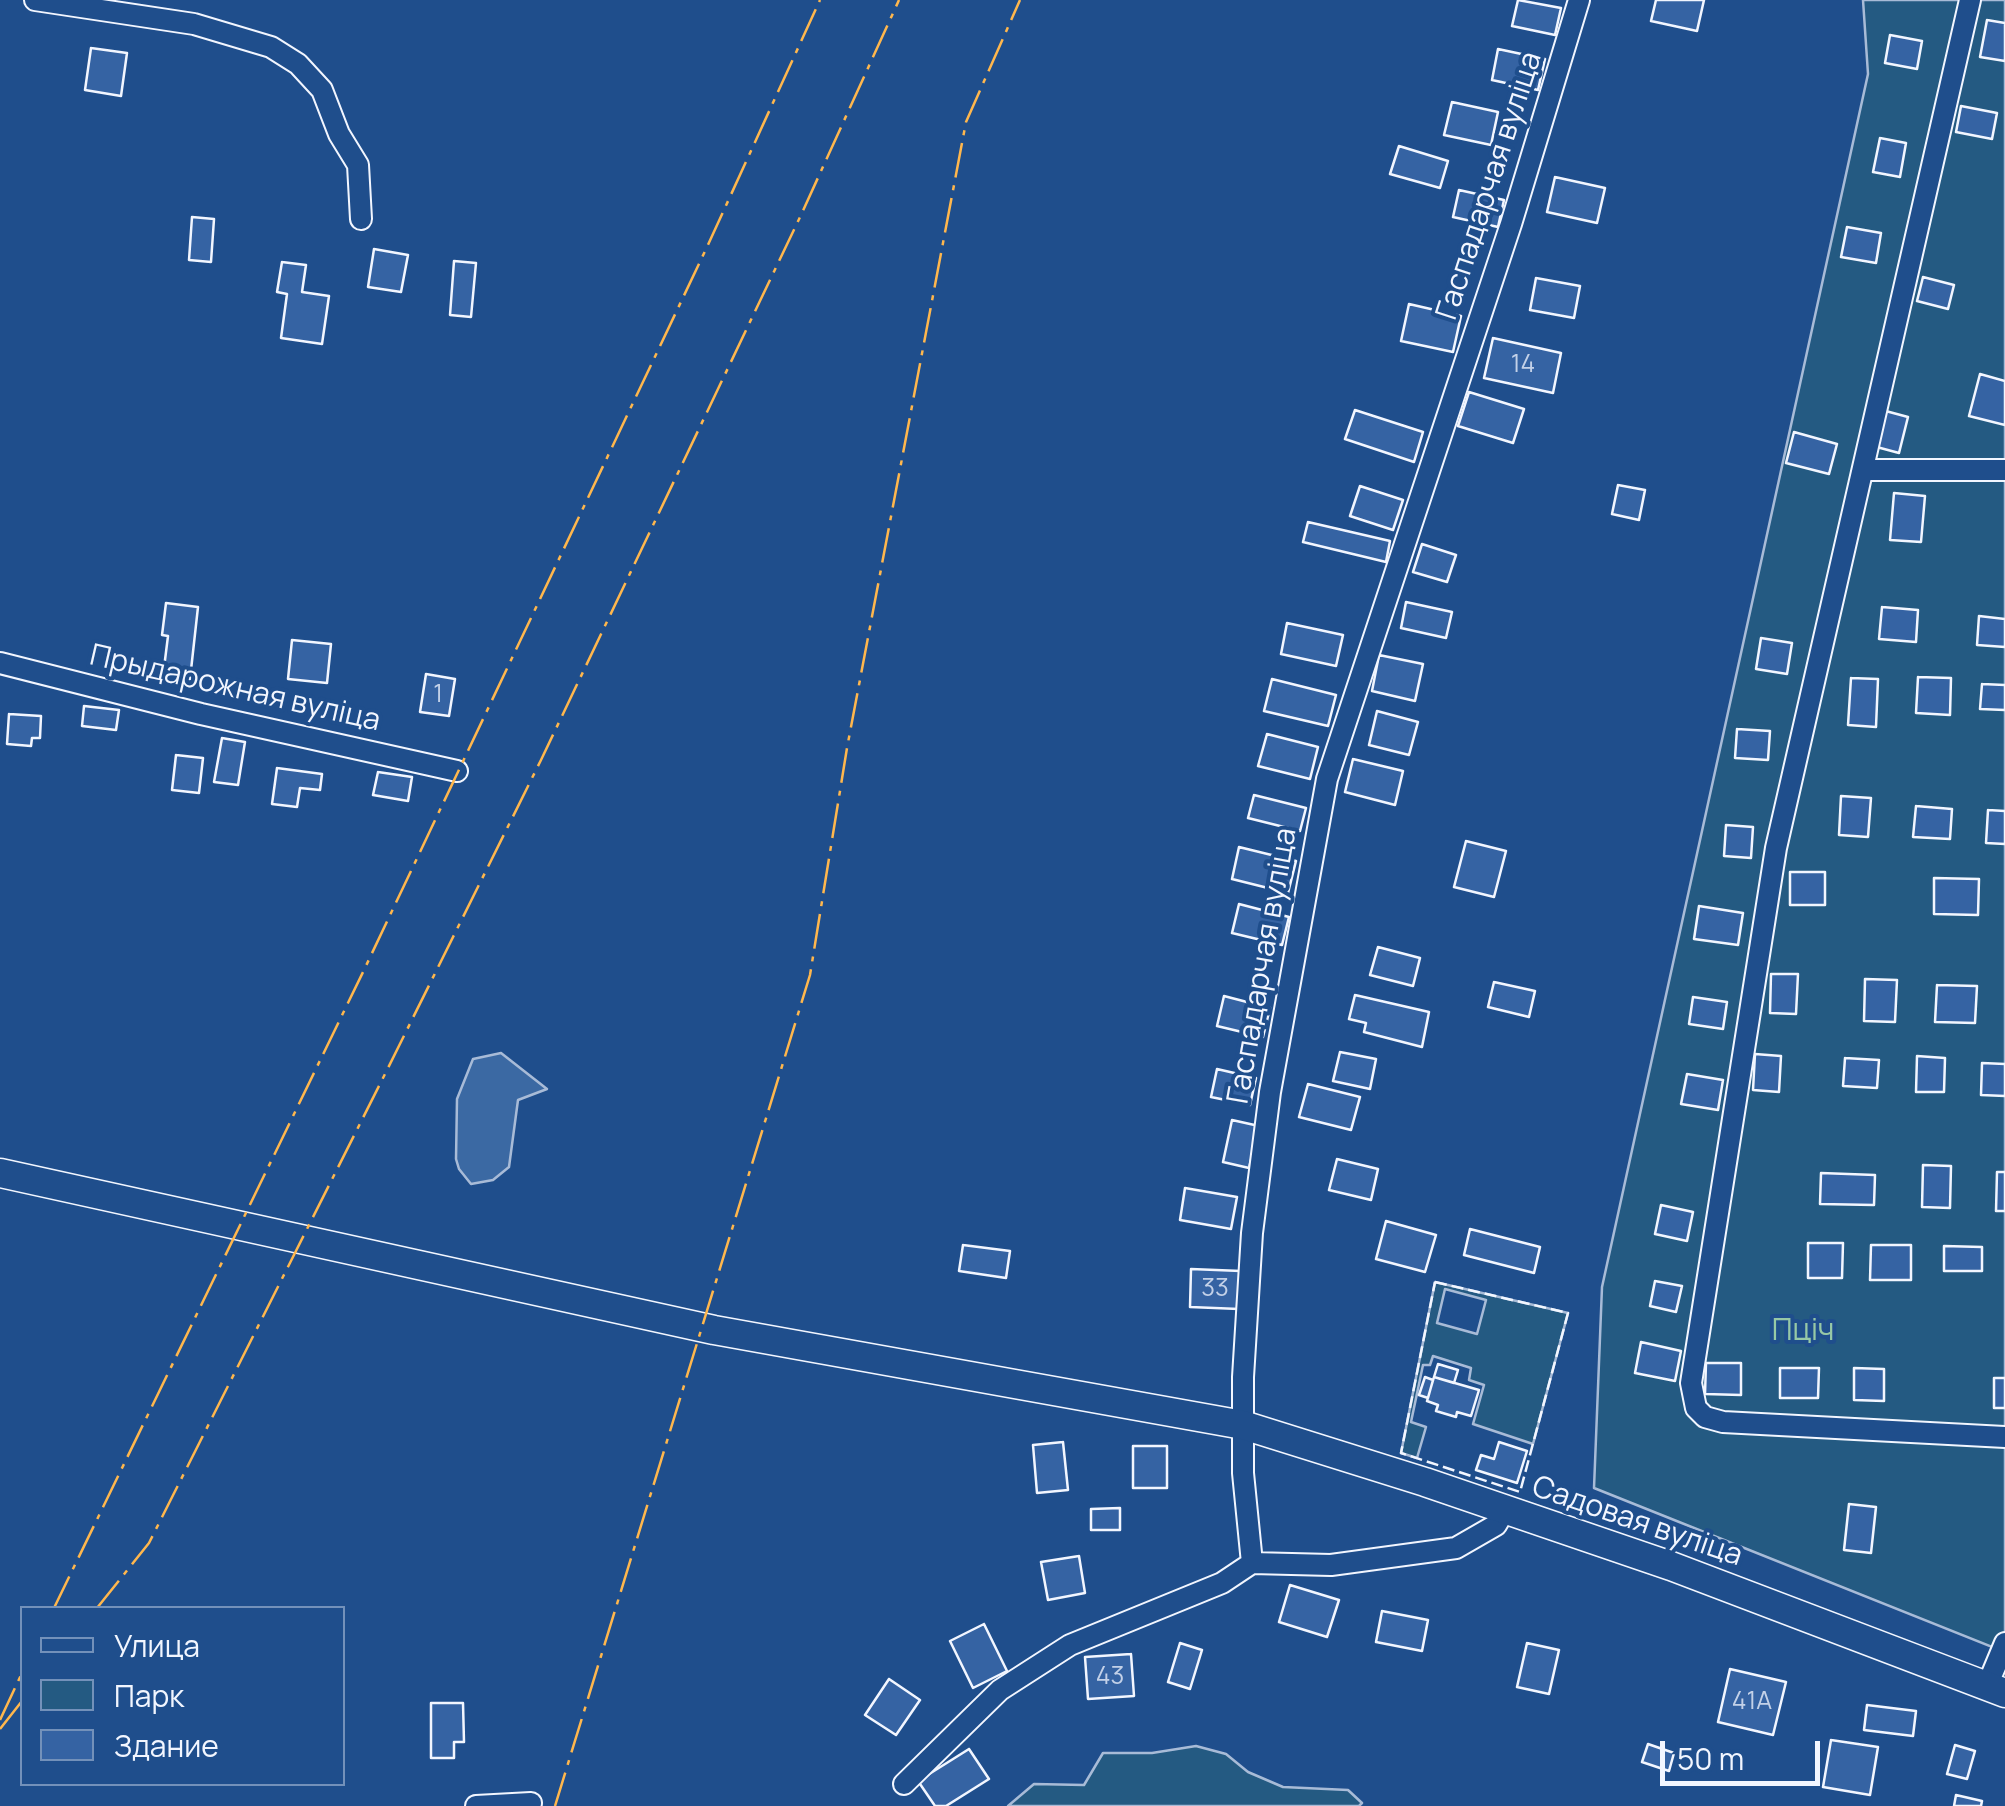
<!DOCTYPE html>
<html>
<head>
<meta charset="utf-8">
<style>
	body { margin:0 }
	#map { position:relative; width:2005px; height:1806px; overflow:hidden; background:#1f4e8c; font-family:Manrope,sans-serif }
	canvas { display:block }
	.legend { position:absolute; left:20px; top:1606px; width:325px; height:180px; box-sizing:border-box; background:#1f4e8c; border:2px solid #7391ba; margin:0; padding:12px 18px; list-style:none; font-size:30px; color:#f2f6ff }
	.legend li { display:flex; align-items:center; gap:20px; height:50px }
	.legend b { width:50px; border:2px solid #7391ba }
	.scale { position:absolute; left:1660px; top:1741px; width:160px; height:45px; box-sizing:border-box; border:5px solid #f2f6ff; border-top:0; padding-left:12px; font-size:30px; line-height:35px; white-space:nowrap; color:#f2f6ff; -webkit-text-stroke:8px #1f4e8c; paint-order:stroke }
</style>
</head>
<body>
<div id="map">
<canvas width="2005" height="1806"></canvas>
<ul class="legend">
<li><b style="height:12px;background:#1f4e8c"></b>Улица</li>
<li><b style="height:28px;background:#245a82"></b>Парк</li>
<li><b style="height:28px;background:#3563a3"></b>Здание</li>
</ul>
<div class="scale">50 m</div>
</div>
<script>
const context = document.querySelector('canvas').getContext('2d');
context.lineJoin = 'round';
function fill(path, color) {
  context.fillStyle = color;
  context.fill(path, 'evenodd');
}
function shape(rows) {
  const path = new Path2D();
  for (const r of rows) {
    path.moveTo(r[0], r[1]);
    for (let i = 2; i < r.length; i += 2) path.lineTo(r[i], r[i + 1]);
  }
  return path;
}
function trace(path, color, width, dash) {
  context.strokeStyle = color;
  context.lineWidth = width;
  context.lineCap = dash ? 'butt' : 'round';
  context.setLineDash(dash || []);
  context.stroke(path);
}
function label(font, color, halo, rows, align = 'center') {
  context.font = font + ' Manrope,sans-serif';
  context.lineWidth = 8;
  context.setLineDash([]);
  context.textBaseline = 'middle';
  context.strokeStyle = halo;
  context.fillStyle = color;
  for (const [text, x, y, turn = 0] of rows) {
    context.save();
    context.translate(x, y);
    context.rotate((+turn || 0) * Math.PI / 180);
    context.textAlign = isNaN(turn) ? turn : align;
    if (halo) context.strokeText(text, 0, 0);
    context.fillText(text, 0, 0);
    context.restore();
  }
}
const green = shape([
	[1863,0,2005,0,2005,1652,1594,1488,1602,1287,1868,74,1863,0],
	[1435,1282,1568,1313,1533,1444,1473,1424,1484,1385,1469,1380,1471,1368,1433,1356,1430,1365,1423,1365,1411,1422,1426,1427,1417,1458,1401,1453,1435,1282],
	[1445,1289,1486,1300,1477,1334,1437,1323,1445,1289],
	[1196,1746,1226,1754,1248,1772,1283,1787,1348,1790,1362,1803,1359,1806,1008,1806,1034,1784,1084,1785,1103,1753,1152,1753,1196,1746]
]);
fill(green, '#245a82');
trace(green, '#a8bbd7', 2.5);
const water = shape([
	[501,1053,547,1089,518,1100,509,1167,493,1180,471,1184,459,1169,456,1159,457,1099,473,1059,501,1053]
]);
fill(water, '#3b69a3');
trace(water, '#a8bbd7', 2.5);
const building = shape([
	[1518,0,1561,8,1555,35,1512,26,1518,0],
	[1656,0,1704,0,1697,31,1651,21,1656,0],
	[1987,20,2005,23,2005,61,1980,57,1987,20],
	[1890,35,1922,41,1917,69,1885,63,1890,35],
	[91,48,127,53,121,96,85,90,91,48],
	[1498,49,1545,59,1538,90,1492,80,1498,49],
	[1452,102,1498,112,1491,145,1444,135,1452,102],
	[1961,106,1997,113,1992,139,1956,132,1961,106],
	[1880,138,1906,143,1900,177,1873,172,1880,138],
	[1399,146,1448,161,1440,188,1390,174,1399,146],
	[1555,177,1605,188,1597,223,1547,212,1555,177],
	[1459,190,1504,200,1498,227,1453,217,1459,190],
	[192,217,214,219,211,262,189,260,192,217],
	[1847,227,1881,233,1876,263,1841,257,1847,227],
	[374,249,408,255,401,292,368,287,374,249],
	[454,261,476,263,471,317,450,315,454,261],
	[282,262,306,265,302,292,329,296,322,344,281,338,287,294,277,292,282,262],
	[1923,277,1954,285,1948,309,1917,301,1923,277],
	[1536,278,1580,286,1574,318,1530,310,1536,278],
	[1409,304,1461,316,1453,352,1401,341,1409,304],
	[1493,338,1561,353,1553,393,1484,378,1493,338],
	[1980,374,2005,381,2005,425,1969,416,1980,374],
	[1469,392,1524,409,1513,443,1458,426,1469,392],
	[1355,410,1423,432,1414,462,1345,439,1355,410],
	[1882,410,1908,417,1899,453,1873,446,1882,410],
	[1794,432,1837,444,1829,474,1786,463,1794,432],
	[1618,485,1645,490,1639,520,1612,514,1618,485],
	[1360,486,1403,500,1393,530,1350,516,1360,486],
	[1894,493,1925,496,1921,542,1890,540,1894,493],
	[1308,522,1390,541,1386,562,1303,542,1308,522],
	[1422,544,1456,555,1447,582,1413,572,1422,544],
	[1406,602,1452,612,1446,638,1401,628,1406,602],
	[166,603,198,607,190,679,163,676,168,636,162,635,166,603],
	[1882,607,1918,610,1916,642,1879,639,1882,607],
	[1979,616,2005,619,2005,647,1977,645,1979,616],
	[1287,623,1343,635,1336,666,1281,654,1287,623],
	[1761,638,1792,643,1787,674,1756,669,1761,638],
	[292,640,331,644,327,683,288,679,292,640],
	[1379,655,1423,664,1415,701,1372,691,1379,655],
	[426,674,455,679,449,716,420,712,426,674],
	[1918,677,1951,678,1950,715,1916,713,1918,677],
	[1851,678,1878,679,1876,727,1848,725,1851,678],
	[1272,679,1336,695,1328,726,1264,711,1272,679],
	[1982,684,2005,685,2005,710,1980,709,1982,684],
	[84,706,119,710,116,730,82,726,84,706],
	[1377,711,1418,722,1409,755,1369,745,1377,711],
	[9,714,41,716,40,738,32,738,31,746,7,744,9,714],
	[1737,729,1770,731,1768,760,1735,758,1737,729],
	[1267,734,1318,747,1310,779,1258,766,1267,734],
	[222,738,245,742,238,785,214,782,222,738],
	[176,755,203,758,199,793,172,790,176,755],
	[1353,759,1403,771,1395,805,1345,792,1353,759],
	[277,768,322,774,320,790,300,788,297,807,272,804,277,768],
	[378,772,412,777,408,801,373,795,378,772],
	[1254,795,1306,808,1300,831,1248,818,1254,795],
	[1841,796,1871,798,1868,837,1839,835,1841,796],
	[1916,806,1952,809,1950,839,1913,837,1916,806],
	[1988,810,2005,811,2005,844,1986,843,1988,810],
	[1726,825,1753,827,1751,858,1724,856,1726,825],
	[1466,841,1506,851,1494,897,1454,887,1466,841],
	[1239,847,1296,861,1288,893,1232,879,1239,847],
	[1790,872,1825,872,1825,905,1790,905,1790,872],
	[1934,878,1979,879,1978,915,1934,914,1934,878],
	[1239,904,1289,917,1282,945,1232,933,1239,904],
	[1699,906,1743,913,1738,945,1694,939,1699,906],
	[1378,947,1420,958,1413,986,1370,975,1378,947],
	[1771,974,1798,974,1796,1014,1770,1013,1771,974],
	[1865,979,1897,980,1895,1022,1864,1021,1865,979],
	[1494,982,1535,991,1529,1017,1488,1007,1494,982],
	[1937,985,1977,986,1975,1023,1935,1022,1937,985],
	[1355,995,1429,1012,1422,1047,1364,1032,1366,1023,1349,1019,1355,995],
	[1224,996,1270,1008,1263,1037,1217,1026,1224,996],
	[1693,997,1727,1002,1723,1029,1689,1024,1693,997],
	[1340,1052,1376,1059,1370,1089,1333,1081,1340,1052],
	[1755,1054,1781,1056,1779,1092,1753,1090,1755,1054],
	[1917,1056,1945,1058,1944,1092,1916,1092,1917,1056],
	[1845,1058,1879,1060,1877,1088,1843,1086,1845,1058],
	[1982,1063,2005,1064,2005,1096,1981,1095,1982,1063],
	[1217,1069,1256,1078,1250,1105,1211,1097,1217,1069],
	[1687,1074,1723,1080,1718,1110,1681,1104,1687,1074],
	[1308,1084,1360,1097,1351,1130,1299,1117,1308,1084],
	[1232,1120,1259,1126,1249,1168,1223,1162,1232,1120],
	[1337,1159,1378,1169,1371,1200,1329,1190,1337,1159],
	[1923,1165,1951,1166,1950,1208,1922,1207,1923,1165],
	[1997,1172,2005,1172,2005,1211,1996,1211,1997,1172],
	[1821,1173,1875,1175,1874,1205,1820,1204,1821,1173],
	[1185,1188,1237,1197,1231,1229,1180,1220,1185,1188],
	[1661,1205,1693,1212,1687,1241,1655,1234,1661,1205],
	[1386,1221,1436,1235,1425,1272,1376,1259,1386,1221],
	[1470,1229,1540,1247,1534,1273,1464,1255,1470,1229],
	[1808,1243,1843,1243,1842,1278,1808,1278,1808,1243],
	[963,1245,1010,1251,1006,1278,959,1271,963,1245],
	[1871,1245,1911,1245,1911,1280,1870,1280,1871,1245],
	[1944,1246,1982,1247,1982,1271,1944,1271,1944,1246],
	[1191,1269,1241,1271,1239,1309,1190,1307,1191,1269],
	[1655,1281,1682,1286,1676,1312,1650,1306,1655,1281],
	[1641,1342,1681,1351,1675,1381,1635,1373,1641,1342],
	[1706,1363,1741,1363,1741,1395,1705,1394,1706,1363],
	[1438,1364,1458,1370,1454,1383,1434,1377,1438,1364],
	[1780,1368,1819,1368,1818,1398,1780,1398,1780,1368],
	[1854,1368,1884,1369,1884,1401,1854,1400,1854,1368],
	[1425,1377,1433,1380,1428,1398,1419,1395,1425,1377],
	[1434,1377,1479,1390,1471,1416,1457,1412,1456,1417,1436,1411,1438,1405,1427,1401,1434,1377],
	[1994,1378,2005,1378,2005,1408,1994,1408,1994,1378],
	[1063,1442,1068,1490,1037,1493,1033,1445,1063,1442],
	[1499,1442,1527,1451,1517,1483,1476,1470,1481,1455,1494,1459,1499,1442],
	[1133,1446,1167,1446,1167,1488,1133,1488,1133,1446],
	[1849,1504,1876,1507,1871,1553,1844,1550,1849,1504],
	[1120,1508,1120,1530,1091,1530,1091,1509,1120,1508],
	[1079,1556,1085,1593,1048,1600,1041,1562,1079,1556],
	[1290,1585,1339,1600,1327,1637,1279,1622,1290,1585],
	[1382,1611,1428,1620,1422,1651,1376,1642,1382,1611],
	[984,1624,1007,1671,973,1688,950,1641,984,1624],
	[1180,1643,1202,1650,1190,1689,1168,1682,1180,1643],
	[1527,1643,1559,1650,1549,1694,1517,1687,1527,1643],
	[1131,1654,1134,1696,1088,1699,1085,1657,1131,1654],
	[1730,1669,1786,1682,1773,1735,1718,1722,1730,1669],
	[889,1679,920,1700,896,1735,865,1715,889,1679],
	[431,1703,463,1703,464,1742,454,1742,454,1758,431,1758,431,1703],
	[1867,1705,1916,1711,1913,1736,1864,1730,1867,1705],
	[1831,1740,1878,1747,1870,1795,1823,1787,1831,1740],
	[1648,1744,1674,1753,1669,1771,1642,1762,1648,1744],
	[1955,1745,1975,1751,1967,1779,1947,1774,1955,1745],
	[969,1749,989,1779,946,1806,935,1806,918,1781,969,1749],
	[1956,1795,1982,1801,1981,1806,1954,1806,1956,1795]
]);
fill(building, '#3563a3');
trace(building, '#f2f6ff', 2.5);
const street = shape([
	[35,0,194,24,271,47,298,64,322,90,339,134,358,165,361,219],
	[1970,0,1776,848,1691,1383,1696,1408,1705,1417,1723,1422,2005,1437],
	[1863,470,2005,470],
	[0,663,201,714,457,771],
	[1252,1563,1331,1565,1456,1548,1496,1525,1505,1510],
	[1987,1686,2005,1643],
	[904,1784,1000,1690,1070,1645,1222,1583,1252,1563,1243,1473,1243,1377,1252,1233,1270,1092,1327,779,1511,224,1579,0],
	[476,1806,531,1803]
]);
const secondary = shape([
	[0,1173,714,1330,1243,1425,1425,1482,1671,1566,2005,1693]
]);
trace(street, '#f2f6ff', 24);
trace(secondary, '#f2f6ff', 31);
trace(street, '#1f4e8c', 20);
trace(secondary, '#1f4e8c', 28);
trace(shape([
	[1435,1282,1568,1313,1520,1492,1401,1453,1435,1282]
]), '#f2f6ff', 2.5, [12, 5]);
trace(shape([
	[54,1608,364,970,707,247,820,0],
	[97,1608,149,1543,385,1074,541,760,801,215,899,0],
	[0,1720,22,1673],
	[0,1729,22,1701],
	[555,1806,810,975,847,748,966,122,1020,0]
]), '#ffb74d', 2.5, [35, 8, 5, 8]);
label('25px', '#c3d1e8', null, [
	["14",1523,365],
	["1",438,695],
	["33",1215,1289],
	["43",1110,1677],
	["41А",1752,1702]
]);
label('30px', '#f2f6ff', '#1f4e8c', [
	["Гаспадарчая вуліца",1490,186,-72],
	["Прыдарожная вуліца",235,689,13],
	["Гаспадарчая вуліца",1263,966,-80],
	["Садовая вуліца",1637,1522,19]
]);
label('30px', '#97c8a6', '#1f4e8c', [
	["Пціч",1803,1332]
]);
</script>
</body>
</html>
